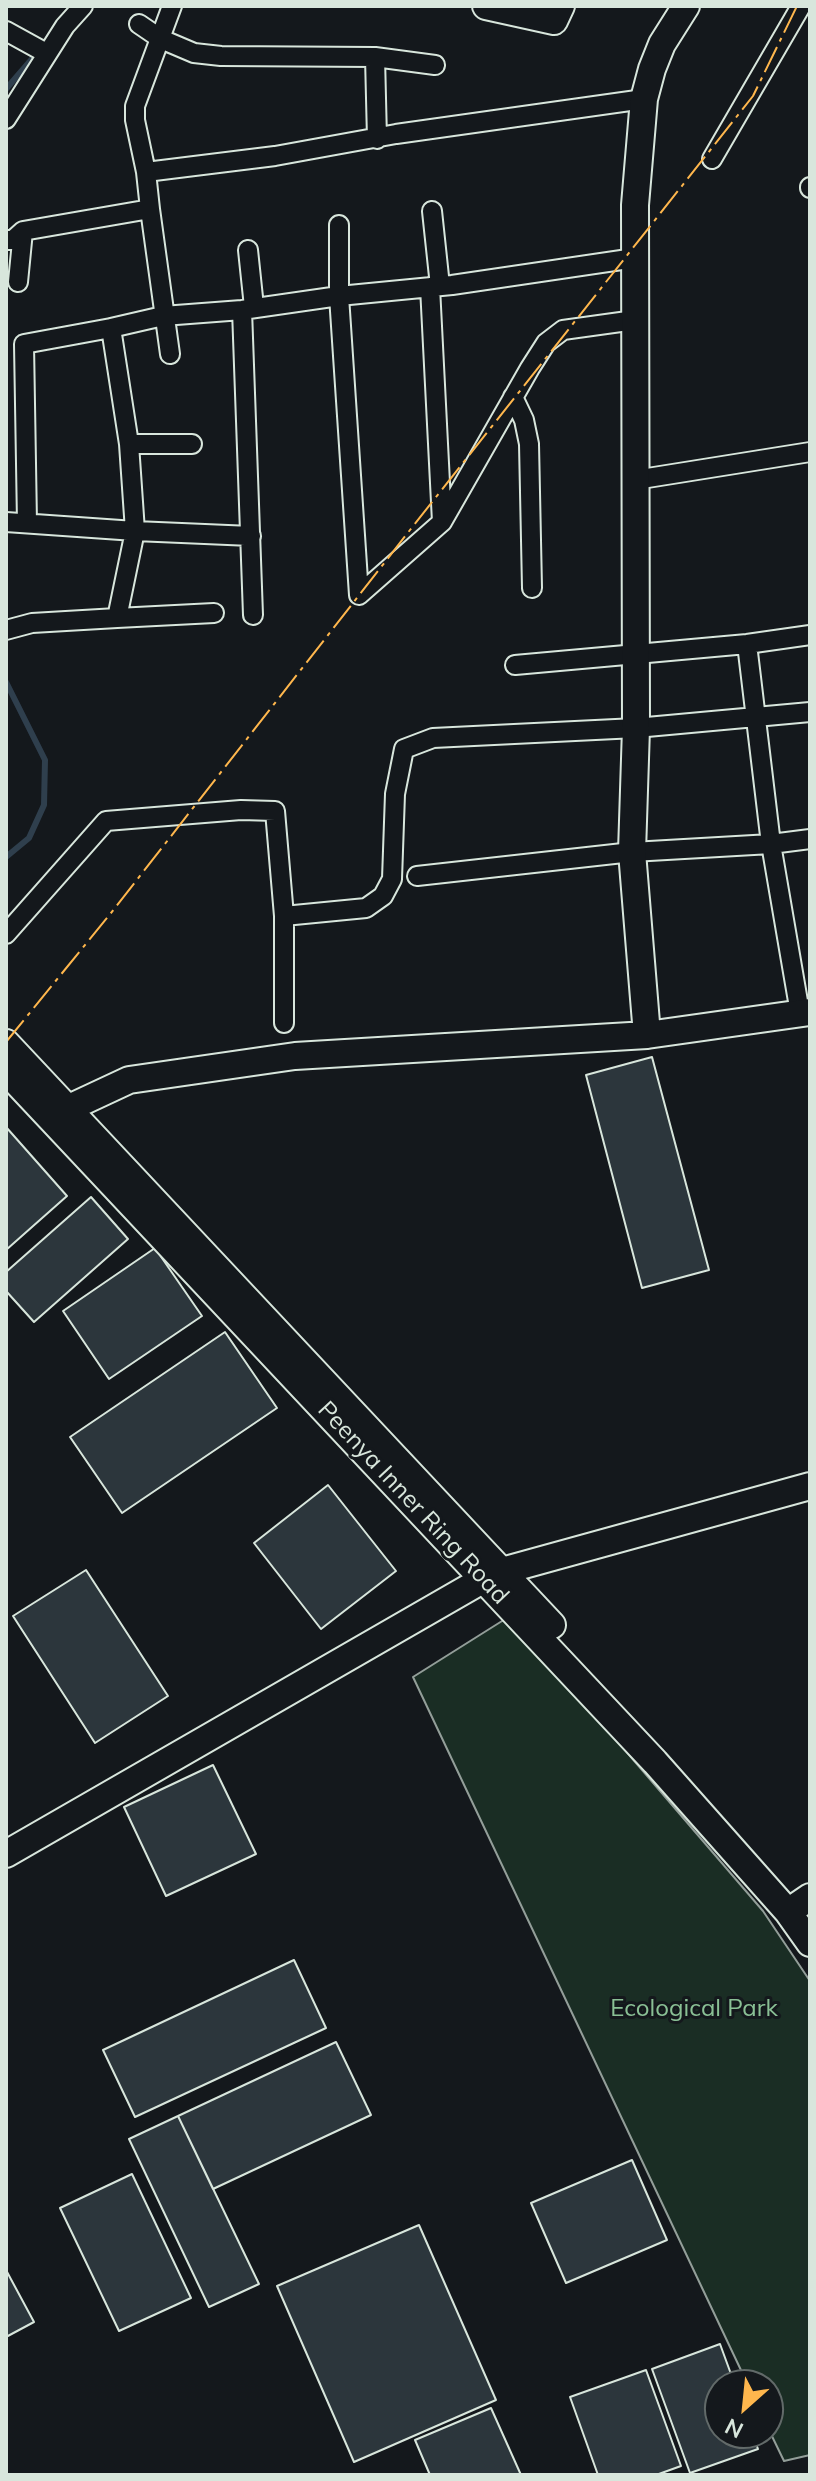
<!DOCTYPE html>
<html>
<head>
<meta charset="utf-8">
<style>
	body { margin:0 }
	#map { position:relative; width:816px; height:2481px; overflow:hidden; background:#14181c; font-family:Mulish,sans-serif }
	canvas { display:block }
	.frame { position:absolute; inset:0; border:8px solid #d8e6dc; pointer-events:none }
	.north { position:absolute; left:704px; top:2369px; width:80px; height:80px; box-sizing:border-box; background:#14181c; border:2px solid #626a69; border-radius:50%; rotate:207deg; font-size:22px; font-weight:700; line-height:32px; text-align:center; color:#d8e6dc }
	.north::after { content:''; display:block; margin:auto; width:28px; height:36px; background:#ffb74d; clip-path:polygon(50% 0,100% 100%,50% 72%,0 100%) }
</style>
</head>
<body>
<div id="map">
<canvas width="816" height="2481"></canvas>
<div class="frame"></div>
<div class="north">N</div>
</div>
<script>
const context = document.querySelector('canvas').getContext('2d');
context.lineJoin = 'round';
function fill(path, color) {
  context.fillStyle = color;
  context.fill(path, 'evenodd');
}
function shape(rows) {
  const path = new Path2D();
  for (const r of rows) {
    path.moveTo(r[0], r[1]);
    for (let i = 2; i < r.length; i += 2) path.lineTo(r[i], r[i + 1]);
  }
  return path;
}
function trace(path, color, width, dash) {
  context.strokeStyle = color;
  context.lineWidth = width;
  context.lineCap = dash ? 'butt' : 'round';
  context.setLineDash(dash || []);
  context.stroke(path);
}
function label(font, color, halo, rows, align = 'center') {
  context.font = font + ' Mulish,sans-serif';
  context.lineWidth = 6;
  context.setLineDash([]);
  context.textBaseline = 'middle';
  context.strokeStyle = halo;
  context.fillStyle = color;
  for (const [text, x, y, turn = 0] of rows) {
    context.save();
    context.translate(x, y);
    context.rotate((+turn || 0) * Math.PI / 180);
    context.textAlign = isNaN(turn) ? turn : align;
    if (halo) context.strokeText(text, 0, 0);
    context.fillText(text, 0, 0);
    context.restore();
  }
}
const green = shape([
	[510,1616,763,1911,810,1981,810,2455,784,2461,768,2428,768,2385,748,2385,413,1677,510,1616]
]);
fill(green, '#1a2d24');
trace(green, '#939e99', 2);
trace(shape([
	[6,89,38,52],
	[6,682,45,760,44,805,29,838,6,857]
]), '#2f3f4d', 6);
const building = shape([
	[652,1057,709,1270,642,1288,586,1075,652,1057],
	[6,1127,67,1196,6,1250,6,1127],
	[91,1197,128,1239,34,1322,6,1291,6,1272,91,1197],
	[155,1248,202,1316,109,1379,63,1311,155,1248],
	[225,1332,277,1408,122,1513,70,1437,225,1332],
	[328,1485,396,1571,321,1629,254,1543,328,1485],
	[86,1570,168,1696,95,1743,13,1616,86,1570],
	[213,1765,256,1854,166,1896,124,1807,213,1765],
	[294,1960,326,2028,135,2117,103,2050,294,1960],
	[336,2042,371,2115,213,2189,178,2116,336,2042],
	[178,2116,259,2284,209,2307,129,2139,178,2116],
	[632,2160,667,2240,566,2283,531,2203,632,2160],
	[132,2174,191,2298,119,2331,60,2208,132,2174],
	[419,2225,496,2400,354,2462,277,2286,419,2225],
	[6,2270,34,2322,6,2337,6,2270],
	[720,2344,735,2385,720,2385,720,2433,752,2433,758,2449,690,2473,652,2369,720,2344],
	[646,2370,681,2466,656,2475,598,2475,570,2397,646,2370],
	[491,2408,521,2475,430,2475,415,2440,491,2408]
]);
fill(building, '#2c363c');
trace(building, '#d8e6dc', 2);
const street = shape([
	[139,24,161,39,194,53,221,56,375,57,435,65],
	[6,31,46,53],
	[375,57,377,139],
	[6,119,65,26,83,6],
	[712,159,801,6],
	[146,172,135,120,135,106,172,6],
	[810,187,810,188],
	[150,209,170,354],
	[432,211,440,286],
	[339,225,339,296,359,595,442,522,530,368,546,343,563,330,635,320],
	[6,240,13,240,23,231,150,209,146,172,275,156,396,134,644,99],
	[248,250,254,307],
	[18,282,23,231],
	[430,287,442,522],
	[242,310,253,615],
	[513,397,524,420,529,444,532,588],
	[129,444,192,444],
	[635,480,810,452],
	[6,522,135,531,251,536],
	[27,523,24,344,111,328],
	[117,618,214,613],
	[6,630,32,623,117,618,135,531,129,444,111,328,163,316,242,310,339,296,452,285,635,258],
	[747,644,771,844,800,1013],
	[515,665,747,644,810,635],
	[417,876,632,852,771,844,810,839],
	[284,916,366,908,383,896,392,879,395,794,404,749,433,738,636,728,810,712],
	[6,934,106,821,241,810,275,811,284,916,284,1023]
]);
const secondary = shape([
	[486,6,554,21,561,6],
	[647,1035,632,852,636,728,635,205,644,99,652,69,662,44,686,6],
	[6,1043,552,1625],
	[6,1071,655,1762,788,1912,810,1943],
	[57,1118,69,1108,129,1080,295,1056,647,1035,810,1012],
	[6,1854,484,1579,502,1571,810,1486],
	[788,1912,810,1897]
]);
trace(street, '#d8e6dc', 22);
trace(secondary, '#d8e6dc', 30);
trace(street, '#14181c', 18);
trace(secondary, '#14181c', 26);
trace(shape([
	[6,1042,111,913,410,530,753,96,797,6]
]), '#ffb74d', 2, [28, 6, 4, 6]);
label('24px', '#d8e6dc', '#14181c', [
	["Peenya Inner Ring Road",413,1503,47]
]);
label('24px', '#8ac095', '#14181c', [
	["Ecological Park",694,2009]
]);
</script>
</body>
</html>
